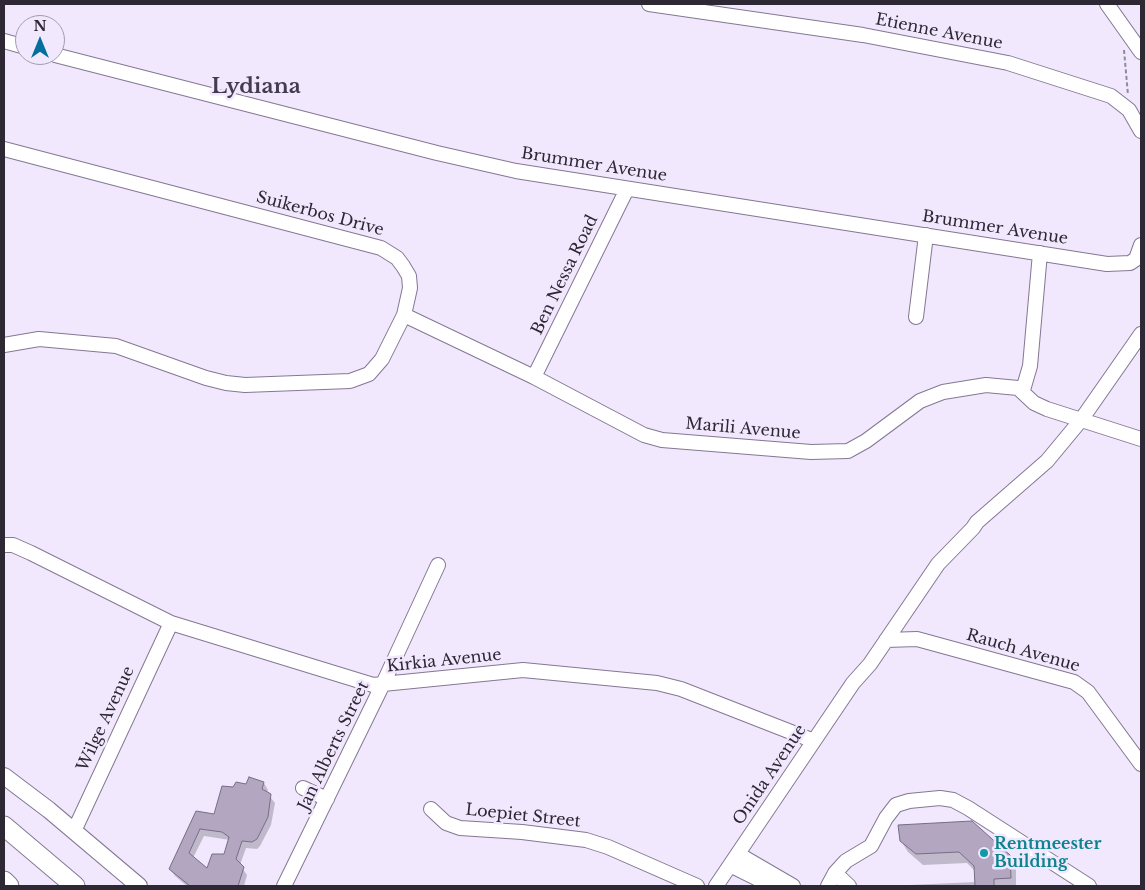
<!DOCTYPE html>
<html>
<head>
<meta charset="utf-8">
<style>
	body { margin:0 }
	#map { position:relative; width:1145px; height:890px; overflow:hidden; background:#f1e8fe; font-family:"Libre Baskerville",serif }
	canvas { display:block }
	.frame { position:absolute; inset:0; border:5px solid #2d2833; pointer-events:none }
	.north { position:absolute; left:15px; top:15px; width:50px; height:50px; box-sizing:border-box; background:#f1e8fe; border:1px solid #a39bad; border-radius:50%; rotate:0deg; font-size:14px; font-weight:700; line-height:20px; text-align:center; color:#2d2833 }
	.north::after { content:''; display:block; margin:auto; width:18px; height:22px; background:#036f9c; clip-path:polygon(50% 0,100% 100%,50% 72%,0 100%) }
</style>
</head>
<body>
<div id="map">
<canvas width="1145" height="890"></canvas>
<div class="frame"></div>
<div class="north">N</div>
</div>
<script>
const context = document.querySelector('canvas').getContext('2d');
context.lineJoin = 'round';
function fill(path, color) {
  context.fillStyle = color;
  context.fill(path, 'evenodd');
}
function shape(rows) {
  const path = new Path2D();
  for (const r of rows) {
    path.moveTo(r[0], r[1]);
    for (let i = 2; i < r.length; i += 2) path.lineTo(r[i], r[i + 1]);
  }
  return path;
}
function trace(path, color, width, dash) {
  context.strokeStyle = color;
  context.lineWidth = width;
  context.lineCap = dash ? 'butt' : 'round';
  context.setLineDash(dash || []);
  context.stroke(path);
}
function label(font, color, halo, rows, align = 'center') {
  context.font = font + ' "Libre Baskerville",serif';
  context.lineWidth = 5;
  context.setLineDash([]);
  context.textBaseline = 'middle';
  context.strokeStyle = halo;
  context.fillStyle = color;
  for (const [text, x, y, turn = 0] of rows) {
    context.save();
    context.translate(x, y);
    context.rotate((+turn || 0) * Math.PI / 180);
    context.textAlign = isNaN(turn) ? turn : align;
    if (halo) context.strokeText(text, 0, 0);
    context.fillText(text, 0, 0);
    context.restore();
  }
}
fill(shape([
	[264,783,268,790,267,793,275,803,271,825,260,846,257,849,246,848,240,865,247,875,244,886,187,886,175,876,170,869,197,812,215,815,234,789],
	[204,836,230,840,224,855,207,870,193,858],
	[901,841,1009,855,1016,867,1016,886,886,886,976,882,975,871,967,863,923,865,908,852]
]), '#0003');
const building = shape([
	[249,777,264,782,262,789,271,794,268,817,257,839,252,842,242,841,236,859,244,867,238,886,190,886,169,869,196,811,214,814,222,786,233,787,236,782,246,784,249,777],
	[200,829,222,832,229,837,224,854,212,854,207,868,189,853,200,829],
	[972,821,1010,855,1011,878,994,879,994,886,975,886,974,866,959,852,916,854,900,841,898,825,972,821]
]);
fill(building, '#b2a6c1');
trace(building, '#776c85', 1);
const minor = shape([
	[649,4,863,35,1008,63,1111,96,1129,110,1141,131],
	[1107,4,1141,52],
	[4,41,25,47],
	[55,55,437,153,516,171,1107,264,1130,263,1136,259,1141,245],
	[4,149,381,248,397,258,403,266,409,276,410,288,404,315,382,359,369,374,350,381,245,385,226,383,206,378,116,346,39,339,4,345],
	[404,315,534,377,644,435,662,440,811,452,848,451,866,441,920,401,943,392,986,385,1018,388,1034,403,1047,409,1141,439],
	[916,317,926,235],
	[534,377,627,189],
	[1023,390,1030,366,1040,253],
	[4,545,13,545,31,553,171,623,373,685,523,670,657,683,681,689,814,741],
	[886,640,917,639,1074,682,1088,692,1141,764],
	[303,788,327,799],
	[431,809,446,823,460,828,522,832,586,840,608,847,697,886],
	[74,831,171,623],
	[738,854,793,886],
	[730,865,772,886],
	[835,873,849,886],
	[284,886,382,686,438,565],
	[716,886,853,683,870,664,938,564,973,528,977,522,1047,461,1081,420,1141,334],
	[828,886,835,873,846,861,871,846,886,818,896,805,909,801,940,798,953,800,968,808,1089,886]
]);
const major = shape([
	[4,776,49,810,139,886]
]);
const highway = shape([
	[4,826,75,886],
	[4,881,9,886]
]);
trace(minor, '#847892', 16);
trace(major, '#847892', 18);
trace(highway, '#847892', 21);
trace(shape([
	[1124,50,1128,95]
]), '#90899a', 2, [4, 2.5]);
trace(minor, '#fff', 14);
trace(major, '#fff', 16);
trace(highway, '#fff', 19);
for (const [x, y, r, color] of [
	[984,853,5,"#0f9aa8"]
]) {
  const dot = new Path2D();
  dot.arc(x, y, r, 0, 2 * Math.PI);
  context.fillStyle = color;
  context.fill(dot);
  trace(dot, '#f1e8fe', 2);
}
label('16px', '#2d2833', '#f1e8fe', [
	["Etienne Avenue",939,32,11],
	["Brummer Avenue",594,165,9],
	["Suikerbos Drive",320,214,15],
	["Brummer Avenue",995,228,9],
	["Ben Nessa Road",565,275,-64],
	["Marili Avenue",743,429,5],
	["Rauch Avenue",1023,651,16],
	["Kirkia Avenue",444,661,-6],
	["Wilge Avenue",106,719,-65],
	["Jan Alberts Street",334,746,-64],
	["Onida Avenue",770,775,-56],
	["Loepiet Street",523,816,6]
]);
label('bold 16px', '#0d838f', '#f1e8fe', [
	["Rentmeester",994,844],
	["Building",994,862]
], 'left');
label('bold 21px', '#453b51', '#f1e8fe', [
	["Lydiana",256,87]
]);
</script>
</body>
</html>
